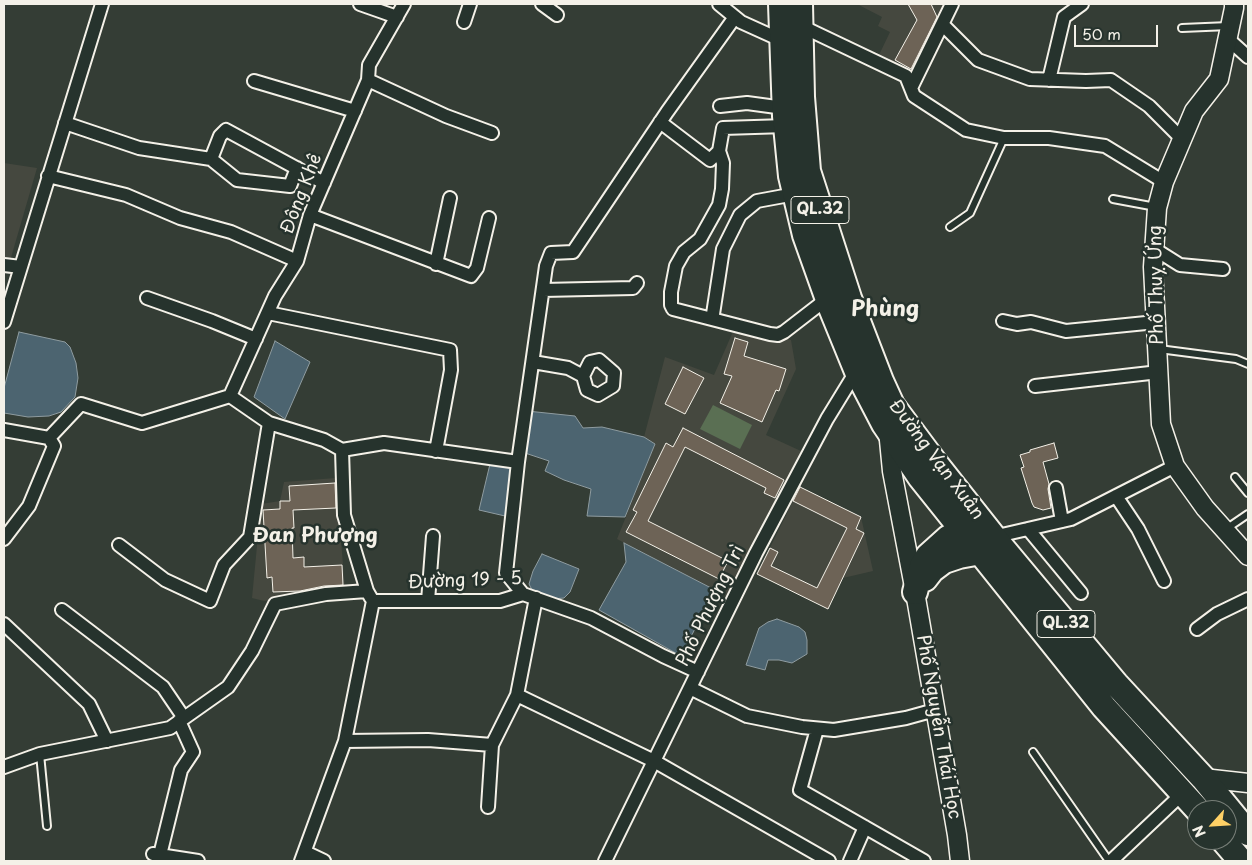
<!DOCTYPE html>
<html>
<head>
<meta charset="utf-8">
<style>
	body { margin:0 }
	#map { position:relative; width:1252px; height:865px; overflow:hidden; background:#343d35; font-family:"Playpen Sans",sans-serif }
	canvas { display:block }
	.frame { position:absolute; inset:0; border:5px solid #f4f1e8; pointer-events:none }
	.north { position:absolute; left:1187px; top:800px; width:50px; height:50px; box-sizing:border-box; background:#26332d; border:1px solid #787f78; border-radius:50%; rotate:244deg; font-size:14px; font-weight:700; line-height:20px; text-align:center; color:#f4f1e8 }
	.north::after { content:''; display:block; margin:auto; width:18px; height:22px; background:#ffd166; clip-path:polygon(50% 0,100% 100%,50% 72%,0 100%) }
	.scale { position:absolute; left:1074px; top:25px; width:84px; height:22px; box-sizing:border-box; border:2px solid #f4f1e8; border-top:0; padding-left:6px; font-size:15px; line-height:18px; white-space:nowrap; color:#f4f1e8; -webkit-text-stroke:4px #26332d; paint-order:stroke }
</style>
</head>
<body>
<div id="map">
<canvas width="1252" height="865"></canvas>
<div class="frame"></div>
<div class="north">N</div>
<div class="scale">50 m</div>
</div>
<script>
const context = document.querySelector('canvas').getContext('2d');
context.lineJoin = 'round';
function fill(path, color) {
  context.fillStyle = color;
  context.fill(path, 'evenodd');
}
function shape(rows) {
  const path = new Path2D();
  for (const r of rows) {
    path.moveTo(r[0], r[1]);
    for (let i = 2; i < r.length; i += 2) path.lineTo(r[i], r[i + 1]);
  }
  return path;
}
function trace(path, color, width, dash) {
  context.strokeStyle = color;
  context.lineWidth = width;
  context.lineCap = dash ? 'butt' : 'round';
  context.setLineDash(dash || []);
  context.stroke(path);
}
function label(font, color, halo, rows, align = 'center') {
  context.font = font + ' "Playpen Sans",sans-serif';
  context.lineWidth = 5;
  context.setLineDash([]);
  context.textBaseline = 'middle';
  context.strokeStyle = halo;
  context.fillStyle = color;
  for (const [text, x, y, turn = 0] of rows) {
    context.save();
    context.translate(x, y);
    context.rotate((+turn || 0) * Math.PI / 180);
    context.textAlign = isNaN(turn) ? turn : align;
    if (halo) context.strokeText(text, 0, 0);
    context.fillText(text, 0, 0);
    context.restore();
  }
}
fill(shape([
	[857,4,950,4,917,73,879,55,890,32,878,26,882,17],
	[4,163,37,168,10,261,4,260],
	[735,327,791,340,796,369,766,435,801,451,726,596,617,539,655,444,644,437,665,357,714,375],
	[336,478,345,590,264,601,252,598,261,504,280,501,284,482],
	[800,487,861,517,873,571,843,578,828,609,757,574]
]), '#45483f');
fill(shape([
	[713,405,752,425,740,449,700,429]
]), '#5a6f53');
const water = shape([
	[19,332,65,342,70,347,76,363,78,378,75,397,61,412,49,416,28,417,4,413,4,388,19,332],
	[275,341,310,362,285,419,254,397,275,341],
	[527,411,575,416,583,428,602,427,644,437,655,444,625,517,587,516,591,489,564,480,545,471,549,461,522,452,527,411],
	[490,464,511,468,507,512,505,516,479,510,490,464],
	[624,543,715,590,681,656,599,610,626,562,624,543],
	[542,554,579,569,570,592,564,598,552,599,539,595,532,590,529,584,533,571,542,554],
	[777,619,799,627,805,632,807,640,807,654,792,663,779,660,768,660,765,670,746,665,759,628,768,622,777,619]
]);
fill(water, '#4c6470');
trace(water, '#8f9ca0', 1);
const building = shape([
	[908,4,931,4,937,17,911,69,895,60,917,20,908,4],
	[735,338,748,342,744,356,786,369,779,391,776,390,762,422,720,403,732,376,724,374,735,338],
	[683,367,704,378,685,414,665,404,683,367],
	[683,428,784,480,775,498,764,493,766,488,685,447,648,521,728,561,719,579,626,532,637,512,633,510,666,443,673,447,683,428],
	[1054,443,1058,458,1043,462,1049,484,1048,489,1051,508,1043,510,1034,507,1032,503,1021,468,1024,467,1020,455,1030,452,1030,450,1054,443],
	[335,483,336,508,293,510,294,528,292,528,293,558,304,557,304,567,342,565,343,585,324,586,300,591,273,592,272,577,267,578,263,510,280,509,280,501,290,501,289,486,335,483],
	[800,487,861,517,856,529,864,533,828,609,757,574,770,548,778,552,771,566,817,588,847,528,793,501,800,487]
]);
fill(building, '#6d6356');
trace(building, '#f4f1e8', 1);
const lane = shape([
	[1182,28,1229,26],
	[1113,199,1156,207],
	[950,227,970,213,1004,138],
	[1159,349,1236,359,1248,364],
	[1235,477,1248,493],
	[1226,529,1248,514],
	[1033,752,1109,861],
	[40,754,47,826]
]);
const street = shape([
	[360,4,397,17],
	[542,4,557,15],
	[719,4,741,22,783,41],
	[464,22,470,4],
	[943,25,978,60,1030,79,1086,81,1111,80,1149,106,1182,139],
	[801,26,906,76,914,96,966,130,1004,138,1049,138,1105,146,1164,182],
	[1228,39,1248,57],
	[368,80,446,116,492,133],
	[1049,80,1064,17,1082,4],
	[254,81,355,111],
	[911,88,952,4],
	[720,106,747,103,784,108],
	[660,122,710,160,719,151,723,128,786,126],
	[65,123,139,148,211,159,237,180,290,186,297,168],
	[719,151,723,163,722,189,719,205,700,239,684,252,676,266,671,292,671,305,673,309,770,334,778,335,784,332,828,298],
	[211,159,220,136,226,130,324,183],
	[48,176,126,195,180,218,231,232,297,261],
	[310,215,471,276,477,268,489,218],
	[1153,248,1180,265,1223,269],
	[436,264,450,198],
	[4,265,21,267],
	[543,290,633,288,637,283],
	[147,298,212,321,256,339],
	[268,313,450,350,451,370,436,451],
	[713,314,723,249,740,215,757,201,795,194],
	[1003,321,1017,324,1031,322,1066,331,1156,322],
	[4,322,102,4],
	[533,362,568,368,583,376,587,390,598,395,613,386,614,373,599,360,590,362,583,376],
	[1035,386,1159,372],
	[230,396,275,296,297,261,310,215,368,80,369,65,404,4],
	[230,396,269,423,324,440,342,450,384,443,518,462],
	[4,430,49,438],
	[49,438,81,404,142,423,230,396],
	[342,450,344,515,367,591,371,598],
	[1056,488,1062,521],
	[1116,496,1138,529,1164,581],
	[1028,529,1081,593],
	[993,537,1071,519,1175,466],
	[4,539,29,506,54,446,49,438],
	[119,545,165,580,210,601,224,565,250,537,269,423],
	[523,594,506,573,518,462,546,266,551,253,573,252,667,112,735,17],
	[373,601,500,601,523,594,591,618,663,656,698,672],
	[428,601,433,536],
	[62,610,163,687,184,718],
	[4,624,89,704,107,741],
	[1197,629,1217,614,1248,599],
	[690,688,747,716,802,727,834,730,906,718,935,710],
	[517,695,654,761,829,861],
	[817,729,800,790,924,861],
	[345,741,428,740,492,745],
	[4,767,40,754,170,728,228,687,252,651,275,604,326,594,367,591],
	[488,807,492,745,517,695,536,598],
	[305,852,324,861],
	[153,854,198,861],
	[160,855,181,770,193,752,179,721],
	[301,861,345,741,373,601],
	[605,861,756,553,827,419,857,370],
	[850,861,865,827],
	[1111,861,1183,793]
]);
const secondary = shape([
	[1234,4,1234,8,1219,79,1194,111,1164,182,1157,208,1153,267,1161,424,1175,466,1205,508,1248,556],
	[888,430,892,471,915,592,957,835,960,861],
	[1203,778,1248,783]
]);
const highway = shape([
	[781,4,785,116,791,176,805,235,831,308,858,374,884,424,920,477,1104,707,1198,810],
	[800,4,802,97,808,171,849,298,881,381,892,405,936,464,1000,545,1116,684,1203,778,1248,833],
	[925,579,932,570,944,561,959,556,981,552],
	[915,592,922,566,928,556,948,538,962,530],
	[1223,840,1241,861]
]);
trace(lane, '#f4f1e8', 10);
trace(street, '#f4f1e8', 16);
trace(secondary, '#f4f1e8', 21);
trace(highway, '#f4f1e8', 28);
trace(lane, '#26332d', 6);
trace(street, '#26332d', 12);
trace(secondary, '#26332d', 18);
trace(highway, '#26332d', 24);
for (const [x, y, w] of [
	[820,210,58],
	[1066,624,58]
]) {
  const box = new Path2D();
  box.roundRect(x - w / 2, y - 13.5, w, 27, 4);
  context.fillStyle = '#26332d';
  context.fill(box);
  trace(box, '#f4f1e8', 1);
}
label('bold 16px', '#f4f1e8', null, [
	["QL.32",820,210],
	["QL.32",1066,624]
]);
label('18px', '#f4f1e8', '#26332d', [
	["Đông Khê",302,194,-69],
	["Phố Thuỵ Ứng",1157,285,-91],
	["Đường Vạn Xuân",936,460,53],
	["Đường 19 - 5",465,581,-2],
	["Phố Phượng Trì",711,606,-64],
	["Phố Nguyễn Thái Học",938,727,80]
]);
label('bold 20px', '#f4f1e8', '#26332d', [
	["Đan Phượng",315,536]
]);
label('bold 22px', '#f4f1e8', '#26332d', [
	["Phùng",885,310]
]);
</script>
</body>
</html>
